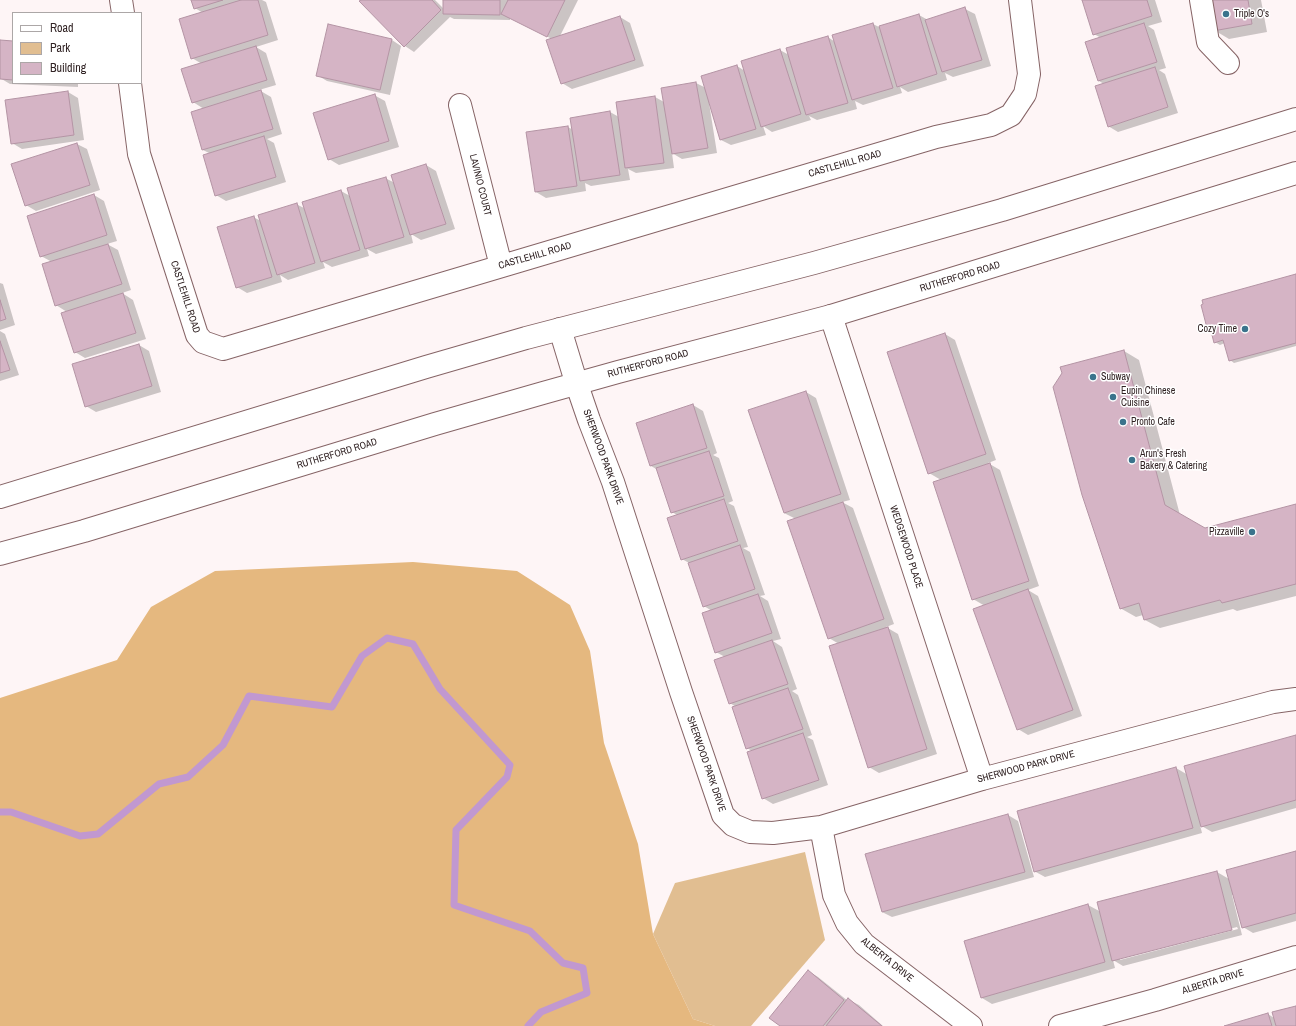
<!DOCTYPE html>
<html>
<head>
<meta charset="utf-8">
<style>
	body { margin:0 }
	#map { position:relative; width:1296px; height:1026px; overflow:hidden; background:#fef5f6; font-family:"Archivo Narrow",sans-serif }
	canvas { display:block }
	.legend { position:absolute; left:12px; top:12px; width:130px; height:72px; box-sizing:border-box; background:#fff; border:1px solid #aca7a7; margin:0; padding:5px 7px; list-style:none; font-size:12px; color:#302223 }
	.legend li { display:flex; align-items:center; gap:8px; height:20px }
	.legend b { width:20px; border:1px solid #aca7a7 }
</style>
</head>
<body>
<div id="map">
<canvas width="1296" height="1026"></canvas>
<ul class="legend">
<li><b style="height:5px;background:#fff"></b>Road</li>
<li><b style="height:11px;background:#e1be91"></b>Park</li>
<li><b style="height:11px;background:#d5b4c5"></b>Building</li>
</ul>
</div>
<script>
const context = document.querySelector('canvas').getContext('2d');
context.lineJoin = 'round';
function fill(path, color) {
  context.fillStyle = color;
  context.fill(path, 'evenodd');
}
function shape(rows) {
  const path = new Path2D();
  for (const r of rows) {
    path.moveTo(r[0], r[1]);
    for (let i = 2; i < r.length; i += 2) path.lineTo(r[i], r[i + 1]);
  }
  return path;
}
function trace(path, color, width, dash) {
  context.strokeStyle = color;
  context.lineWidth = width;
  context.lineCap = dash ? 'butt' : 'round';
  context.setLineDash(dash || []);
  context.stroke(path);
}
function label(font, color, halo, rows, align = 'center') {
  context.font = font + ' "Archivo Narrow",sans-serif';
  context.lineWidth = 3;
  context.setLineDash([]);
  context.textBaseline = 'middle';
  context.strokeStyle = halo;
  context.fillStyle = color;
  for (const [text, x, y, turn = 0] of rows) {
    context.save();
    context.translate(x, y);
    context.rotate((+turn || 0) * Math.PI / 180);
    context.textAlign = isNaN(turn) ? turn : align;
    if (halo) context.strokeText(text, 0, 0);
    context.fillText(text, 0, 0);
    context.restore();
  }
}
fill(shape([
	[805,852,825,940,751,1026,715,1026,693,1019,653,934,675,883]
]), '#e1be91');
fill(shape([
	[413,562,517,571,570,605,590,651,604,743,638,844,653,934,693,1019,715,1026,0,1026,0,698,117,660,151,607,215,571]
]), '#e5b87f');
fill(shape([
	[192,0,262,0,266,2,278,40,256,47,266,53,276,85,259,90,271,97,282,134,267,139,274,143,286,182,226,201,216,195,211,154,203,150,192,113,204,109,193,102,202,64,192,58,203,13,195,8],
	[362,0,435,0,444,9,444,0,578,0,560,36,620,17,630,23,644,66,572,89,562,83,552,39,510,18,510,20,454,19,450,17,414,52,405,46],
	[1083,0,1155,0,1162,22,1148,26,1154,30,1166,68,1159,70,1165,74,1178,113,1118,132,1108,126,1104,84,1099,81,1101,38,1094,34],
	[1209,0,1261,0,1267,32,1229,39,1214,30],
	[965,9,975,14,991,66,953,77,945,73,947,80,908,92,900,87,902,93,863,105,855,101,857,109,817,120,809,116,811,120,772,132,763,126,766,135,731,145,721,140,710,103,709,103,717,153,682,159,672,153,674,168,636,173,628,169,630,180,591,186,585,183,586,191,546,198,536,192,568,127,573,130,610,112,619,117,655,97,664,102,662,89,696,83,706,88,737,66,745,71,780,50,789,55,828,37,835,42,873,24,881,28,919,15,928,20],
	[392,40,401,46,390,95,327,81,317,75],
	[13,42,13,83,78,83,78,87,10,84,0,78],
	[68,92,78,98,84,140,22,149,12,143],
	[374,95,385,101,399,147,339,165,329,159],
	[77,144,87,149,100,190,36,211,26,205],
	[426,165,436,171,455,229,421,240,411,234,413,243,376,254,367,249,369,256,332,267,323,262,325,268,288,280,280,275,282,282,247,293,237,287,253,217,261,221,296,204,306,209,304,202,341,191,350,196,385,178,395,183],
	[94,195,104,201,117,241,107,244,118,250,131,290,122,293,133,300,146,339,85,358,75,352,67,312,56,305,52,262,41,256],
	[1296,275,1296,346,1234,363,1230,360,1225,343,1220,345,1215,342,1212,330,1208,328],
	[0,283,3,284,15,325,0,330],
	[0,331,5,334,19,375,0,381],
	[945,334,955,340,996,460,988,463,1000,470,1039,586,1028,590,1038,596,1082,716,1028,735,1018,729,985,606,973,599,941,480,929,473],
	[139,345,149,351,161,392,96,412,86,406],
	[1124,351,1139,360,1180,515,1205,529,1296,505,1296,596,1237,611,1233,609,1160,628,1145,620,1143,615,1136,617,1120,608],
	[806,392,816,398,850,500,842,502,853,508,894,624,886,627,898,634,937,754,879,773,869,767,839,644,829,638,796,519,784,513],
	[693,405,703,411,717,453,713,455,719,458,733,501,728,503,734,506,748,547,743,548,750,552,765,595,760,596,768,601,781,639,773,641,782,647,797,689,792,691,798,695,812,735,807,737,813,740,828,785,773,804,763,798,752,751,747,748,736,707,730,703,725,657,716,652,712,611,704,606,689,563,682,559,677,515,672,512,658,470,651,466,637,424],
	[1296,736,1296,808,1212,832,1200,825,1202,833,1045,877,1034,871,1176,768,1188,775],
	[1008,815,1018,821,1034,877,892,917,882,912,866,855],
	[1296,852,1296,921,1253,933,1243,927,1234,895,1232,895,1242,935,1123,966,1113,960,1115,968,992,1004,982,998,966,941,1088,905,1101,912,1217,872,1229,879],
	[1237,927,1238,929,1120,960,1120,958],
	[808,971,818,977,848,1001,849,1000,859,1005,883,1026,781,1026],
	[1296,1007,1296,1026,1228,1026,1268,1014,1274,1018]
]), '#0003');
trace(shape([
	[0,812,11,812,80,836,98,834,159,784,188,777,223,745,249,696,332,707,362,656,387,638,413,644,440,689,510,765,507,777,456,830,454,905,530,931,563,963,583,968,587,993,541,1012,528,1026]
]), '#c198d0', 7);
const building = shape([
	[191,0,223,0,194,9,191,0],
	[241,0,258,0,268,35,191,59,179,19,241,0],
	[361,0,432,0,441,10,404,47,359,1,361,0],
	[443,0,500,0,500,15,443,14,443,0],
	[508,0,565,0,547,37,501,14,508,0],
	[1082,0,1147,0,1152,16,1093,35,1082,0],
	[1208,0,1248,0,1252,24,1213,31,1208,0],
	[965,7,982,60,942,72,925,20,965,7],
	[919,14,937,74,897,87,879,26,919,14],
	[620,16,635,60,561,84,546,40,620,16],
	[873,23,893,88,852,100,832,35,873,23],
	[1144,23,1157,62,1098,81,1085,42,1144,23],
	[328,24,392,39,380,90,316,76,328,24],
	[828,36,848,103,806,115,786,48,828,36],
	[0,40,13,41,13,80,0,79,0,40],
	[256,46,267,80,192,103,181,69,256,46],
	[780,49,801,114,761,127,741,61,780,49],
	[737,65,756,129,720,140,701,76,737,65],
	[1155,67,1168,107,1108,127,1095,86,1155,67],
	[696,82,708,148,672,154,661,88,696,82],
	[261,90,273,129,202,150,191,112,261,90],
	[68,91,74,135,11,144,5,100,68,91],
	[375,94,389,141,328,160,313,113,375,94],
	[655,96,664,163,625,168,616,102,655,96],
	[610,111,620,175,580,181,570,118,610,111],
	[568,126,577,186,535,192,526,132,568,126],
	[264,136,276,177,215,196,203,155,264,136],
	[77,143,90,185,25,206,11,164,77,143],
	[426,164,446,224,410,235,391,175,426,164],
	[386,177,404,237,365,249,347,188,386,177],
	[341,190,360,250,321,262,302,202,341,190],
	[94,194,107,235,40,257,27,216,94,194],
	[297,203,315,263,277,275,258,215,297,203],
	[254,216,272,277,236,288,217,227,254,216],
	[108,244,122,284,55,306,42,264,108,244],
	[1296,274,1296,343,1229,361,1223,340,1214,343,1210,327,1207,328,1201,305,1203,304,1202,300,1296,274],
	[123,293,136,333,74,353,61,313,123,293],
	[0,300,6,319,0,321,0,300],
	[945,333,986,454,928,474,887,352,945,333],
	[0,341,10,370,0,373,0,341],
	[139,344,152,386,85,407,72,364,139,344],
	[1124,350,1165,505,1205,528,1296,504,1296,584,1222,603,1220,600,1144,620,1139,603,1120,609,1082,495,1053,387,1062,373,1060,367,1124,350],
	[806,391,841,494,784,513,748,410,806,391],
	[693,404,707,448,650,466,636,423,693,404],
	[709,451,724,496,671,513,656,468,709,451],
	[990,463,1029,581,972,600,933,482,990,463],
	[724,499,738,541,681,560,667,518,724,499],
	[843,502,884,619,828,639,787,521,843,502],
	[740,545,755,589,703,607,688,563,740,545],
	[1028,589,1073,710,1017,730,973,609,1028,589],
	[758,594,772,633,715,653,702,613,758,594],
	[888,627,927,749,868,768,829,646,888,627],
	[772,640,788,684,729,704,714,660,772,640],
	[788,688,803,729,746,749,732,707,788,688],
	[803,733,819,780,762,799,747,752,803,733],
	[1296,735,1296,800,1201,827,1184,766,1296,735],
	[1176,767,1193,828,1034,872,1017,811,1176,767],
	[1008,814,1025,872,882,912,865,854,1008,814],
	[1296,851,1296,913,1242,928,1226,870,1296,851],
	[1217,871,1232,930,1112,961,1097,902,1217,871],
	[1088,904,1105,962,981,998,964,941,1088,904],
	[808,970,844,1000,823,1026,780,1026,769,1018,808,970],
	[848,998,882,1026,826,1026,848,998],
	[1296,1006,1296,1026,1276,1026,1272,1012,1296,1006],
	[1268,1013,1272,1026,1224,1026,1268,1013]
]);
fill(building, '#d5b4c5');
trace(building, '#b494a4', 1);
const minor = shape([
	[121,0,123,13],
	[1201,0,1208,42,1228,63],
	[130,83,139,154,197,335,203,342,223,349,936,137,991,125,1011,115,1025,94,1029,74,1020,0],
	[460,105,501,266],
	[831,316,982,779],
	[560,329,577,385,589,420,613,482,681,692,723,815,733,825,750,832,773,833,821,827,982,779,1273,702,1296,699],
	[821,827,834,895,847,923,864,944,971,1026],
	[1060,1026,1155,1000,1296,957]
]);
const major = shape([
	[0,497,426,367,526,338,814,263,1002,210,1296,119],
	[0,554,84,531,435,424,543,393,618,372,831,316,1296,173]
]);
trace(minor, '#866466', 24);
trace(major, '#866466', 24);
trace(minor, '#fff', 22);
trace(major, '#fff', 22);
for (const [x, y, r, color] of [
	[1226,14,4,"#3a738c"],
	[1245,329,4,"#3a738c"],
	[1093,377,4,"#3a738c"],
	[1113,397,4,"#3a738c"],
	[1123,422,4,"#3a738c"],
	[1132,460,4,"#3a738c"],
	[1252,532,4,"#3a738c"]
]) {
  const dot = new Path2D();
  dot.arc(x, y, r, 0, 2 * Math.PI);
  context.fillStyle = color;
  context.fill(dot);
  trace(dot, '#fff', 1.5);
}
label('10px', '#302223', '#fff', [
	["Triple O's",1234,14],
	["Cozy Time",1237,329,"right"],
	["Subway",1101,377],
	["Eupin Chinese",1121,391],
	["Cuisine",1121,403],
	["Pronto Cafe",1131,422],
	["Arun's Fresh",1140,454],
	["Bakery & Catering",1140,466],
	["Pizzaville",1244,532,"right"]
], 'left');
label('10px', '#302223', '#fff', [
	["CASTLEHILL ROAD",845,164,-16],
	["LAVINIO COURT",480,185,76],
	["CASTLEHILL ROAD",535,256,-16],
	["RUTHERFORD ROAD",960,277,-17],
	["CASTLEHILL ROAD",185,297,72],
	["RUTHERFORD ROAD",648,364,-15],
	["RUTHERFORD ROAD",337,454,-17],
	["SHERWOOD PARK DRIVE",603,457,70],
	["WEDGEWOOD PLACE",906,547,72],
	["SHERWOOD PARK DRIVE",706,764,71],
	["SHERWOOD PARK DRIVE",1026,767,-15],
	["ALBERTA DRIVE",887,960,39],
	["ALBERTA DRIVE",1213,982,-17]
]);
</script>
</body>
</html>
